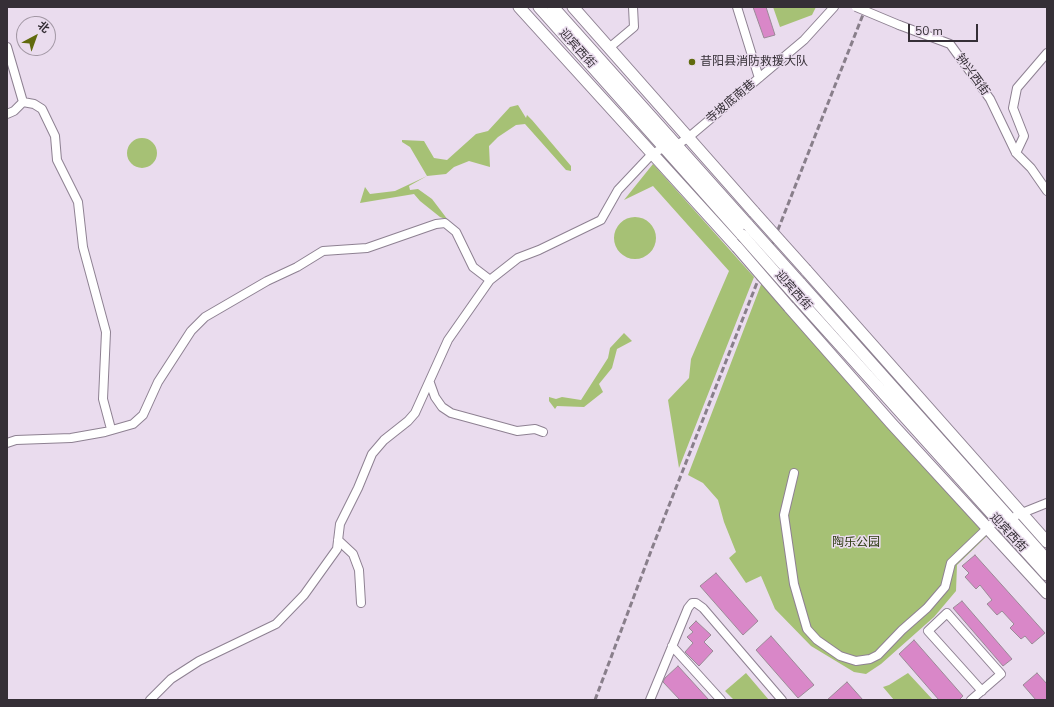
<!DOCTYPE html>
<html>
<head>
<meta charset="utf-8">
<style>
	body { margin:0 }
	#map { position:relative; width:1054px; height:707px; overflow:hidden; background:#eadcee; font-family:"Nunito Sans","Noto Sans SC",sans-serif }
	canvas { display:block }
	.frame { position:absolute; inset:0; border:8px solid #352f36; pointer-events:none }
	.north { position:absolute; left:16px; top:16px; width:40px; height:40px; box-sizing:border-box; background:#eadcee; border:1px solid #a297a4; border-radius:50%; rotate:41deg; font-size:11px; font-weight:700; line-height:16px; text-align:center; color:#352f36 }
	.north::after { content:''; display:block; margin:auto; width:14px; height:18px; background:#616a0e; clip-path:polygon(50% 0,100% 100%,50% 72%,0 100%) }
	.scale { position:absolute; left:908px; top:24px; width:70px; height:18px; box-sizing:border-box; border:2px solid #352f36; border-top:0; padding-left:5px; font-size:12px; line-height:14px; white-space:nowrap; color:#352f36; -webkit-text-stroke:3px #eadcee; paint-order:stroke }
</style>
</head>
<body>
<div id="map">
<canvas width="1054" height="707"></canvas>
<div class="frame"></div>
<div class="north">北</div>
<div class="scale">50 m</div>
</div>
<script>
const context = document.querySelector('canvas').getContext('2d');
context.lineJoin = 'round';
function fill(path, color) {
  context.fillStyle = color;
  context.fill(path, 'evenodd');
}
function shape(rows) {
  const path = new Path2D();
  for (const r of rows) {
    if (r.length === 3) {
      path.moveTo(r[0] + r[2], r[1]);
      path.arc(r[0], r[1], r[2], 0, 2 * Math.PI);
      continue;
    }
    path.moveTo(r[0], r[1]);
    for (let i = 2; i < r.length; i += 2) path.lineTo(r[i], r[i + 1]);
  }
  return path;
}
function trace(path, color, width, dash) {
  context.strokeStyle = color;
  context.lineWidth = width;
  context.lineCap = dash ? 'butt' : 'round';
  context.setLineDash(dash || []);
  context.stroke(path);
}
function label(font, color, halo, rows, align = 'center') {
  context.font = font + ' "Nunito Sans","Noto Sans SC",sans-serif';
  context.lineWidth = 3;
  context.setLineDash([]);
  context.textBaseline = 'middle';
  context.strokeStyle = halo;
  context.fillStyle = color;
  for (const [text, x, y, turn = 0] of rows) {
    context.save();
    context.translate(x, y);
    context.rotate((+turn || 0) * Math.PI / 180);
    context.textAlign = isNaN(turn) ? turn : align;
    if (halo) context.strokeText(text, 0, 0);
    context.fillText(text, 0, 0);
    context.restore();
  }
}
fill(shape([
	[773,7,816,7,812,15,780,27],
	[518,105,526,118,527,115,532,120,571,166,571,171,566,170,525,124,516,125,498,137,489,146,490,167,469,161,454,167,446,174,427,176,409,186,410,190,418,189,432,199,448,220,440,217,420,201,414,194,360,203,365,187,370,194,395,191,427,176,410,147,402,142,402,140,424,141,434,158,447,160,476,134,488,131,510,107],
	[142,153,15],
	[653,164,754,277,679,468,668,400,689,378,691,359,729,271,653,186,624,200],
	[635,238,21],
	[762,282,935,479,987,536,957,565,956,591,934,617,881,664,866,674,854,672,811,646,775,609,761,576,746,583,729,558,736,552,724,522,718,500,703,483,688,475],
	[624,333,632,341,617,349,612,368,599,384,603,392,584,407,557,406,555,409,549,401,549,397,556,399,562,397,581,400,608,358,610,348],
	[746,673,769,700,734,700,725,691],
	[908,673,933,700,894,700,883,687,889,685]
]), '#a6c175');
const building = shape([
	[753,7,766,7,775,35,764,38,753,7],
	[975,555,1045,633,1032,644,1025,636,1021,639,1010,628,1014,624,1002,611,997,615,987,604,992,600,980,585,976,589,965,577,969,573,962,566,975,555],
	[716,573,758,621,743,635,700,586,716,573],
	[962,601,1012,659,1003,666,953,608,962,601],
	[696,621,711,635,704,642,713,651,699,666,685,652,693,643,687,637,693,632,689,628,696,621],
	[771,636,814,685,798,698,756,650,771,636],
	[914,640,963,696,959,700,939,700,899,654,914,640],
	[678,666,709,700,680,700,663,682,665,678,678,666],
	[1037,673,1047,684,1047,700,1036,700,1023,685,1037,673],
	[847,682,863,700,827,700,847,682]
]);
fill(building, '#d987c8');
trace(building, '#9b8997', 1);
const street = shape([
	[737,7,759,78],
	[899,25,950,44,990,99,1016,153,1031,168,1047,191],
	[7,47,23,102,34,104,42,109,55,136,57,160,78,202,83,247,106,332,103,399,111,429],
	[609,48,634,27,633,7],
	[7,114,14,111,23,102],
	[677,145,689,137,804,40,834,7],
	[1016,153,1024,136,1013,108,1017,88,1047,53],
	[430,383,435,397,442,407,451,413,517,431,535,429,543,432],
	[7,443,16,440,71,438,105,432,133,424,143,415,158,382,191,331,205,317,267,281,297,267,323,251,367,248,436,224,445,223,456,232,473,267,490,280],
	[794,473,784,515,794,584,807,629,817,640,840,656,856,661,870,659,878,655,902,630,927,608,945,587,951,563,996,520,1002,519],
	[1017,515,1047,503],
	[338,540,353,554,359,570,361,603],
	[672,646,721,700],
	[150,700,171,679,199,661,276,624,304,595,337,549,340,524,358,488,372,454,384,440,408,421,415,413,448,340,490,280,518,258,539,250,601,220,618,190,652,154,665,147],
	[650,700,688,608,692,603,696,603,703,608,782,700],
	[971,700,1001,674,947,613,928,631,982,691]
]);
const secondary = shape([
	[519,7,737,247],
	[539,7,742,235],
	[553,7,748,225],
	[573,7,754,212],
	[806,270,1047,542],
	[800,283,1047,560],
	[795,295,1047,575],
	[789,307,891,423,1047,593]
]);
trace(street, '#8e8192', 10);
trace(secondary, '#8e8192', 13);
trace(street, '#fff', 8);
trace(secondary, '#fff', 11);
trace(shape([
	[595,700,651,551,866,7]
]), '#897f8b', 3, [6, 3]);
const streetBridge = shape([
	[856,7,899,25]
]);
const secondaryBridge = shape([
	[754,212,806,270],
	[748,225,800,283],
	[742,235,795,295],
	[737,247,789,307]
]);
trace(streetBridge, '#8e8192', 10, []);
trace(secondaryBridge, '#8e8192', 13, []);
trace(streetBridge, '#fff', 8);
trace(secondaryBridge, '#fff', 11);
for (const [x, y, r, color] of [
	[692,62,4,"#616a0e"]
]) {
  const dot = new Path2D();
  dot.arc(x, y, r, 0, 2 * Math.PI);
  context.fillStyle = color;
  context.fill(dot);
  trace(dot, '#eadcee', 1.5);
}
label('12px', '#352f36', '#eadcee', [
	["迎宾西街",577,49,48],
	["钟兴西街",972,75,54],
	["寺坡底南巷",731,102,-40],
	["迎宾西街",793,291,48],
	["迎宾西街",1008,533,47]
]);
label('12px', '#352f36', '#eadcee', [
	["昔阳县消防救援大队",700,62]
], 'left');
label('12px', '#2d3a12', '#eadcee', [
	["陶乐公园",856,543]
]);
</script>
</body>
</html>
